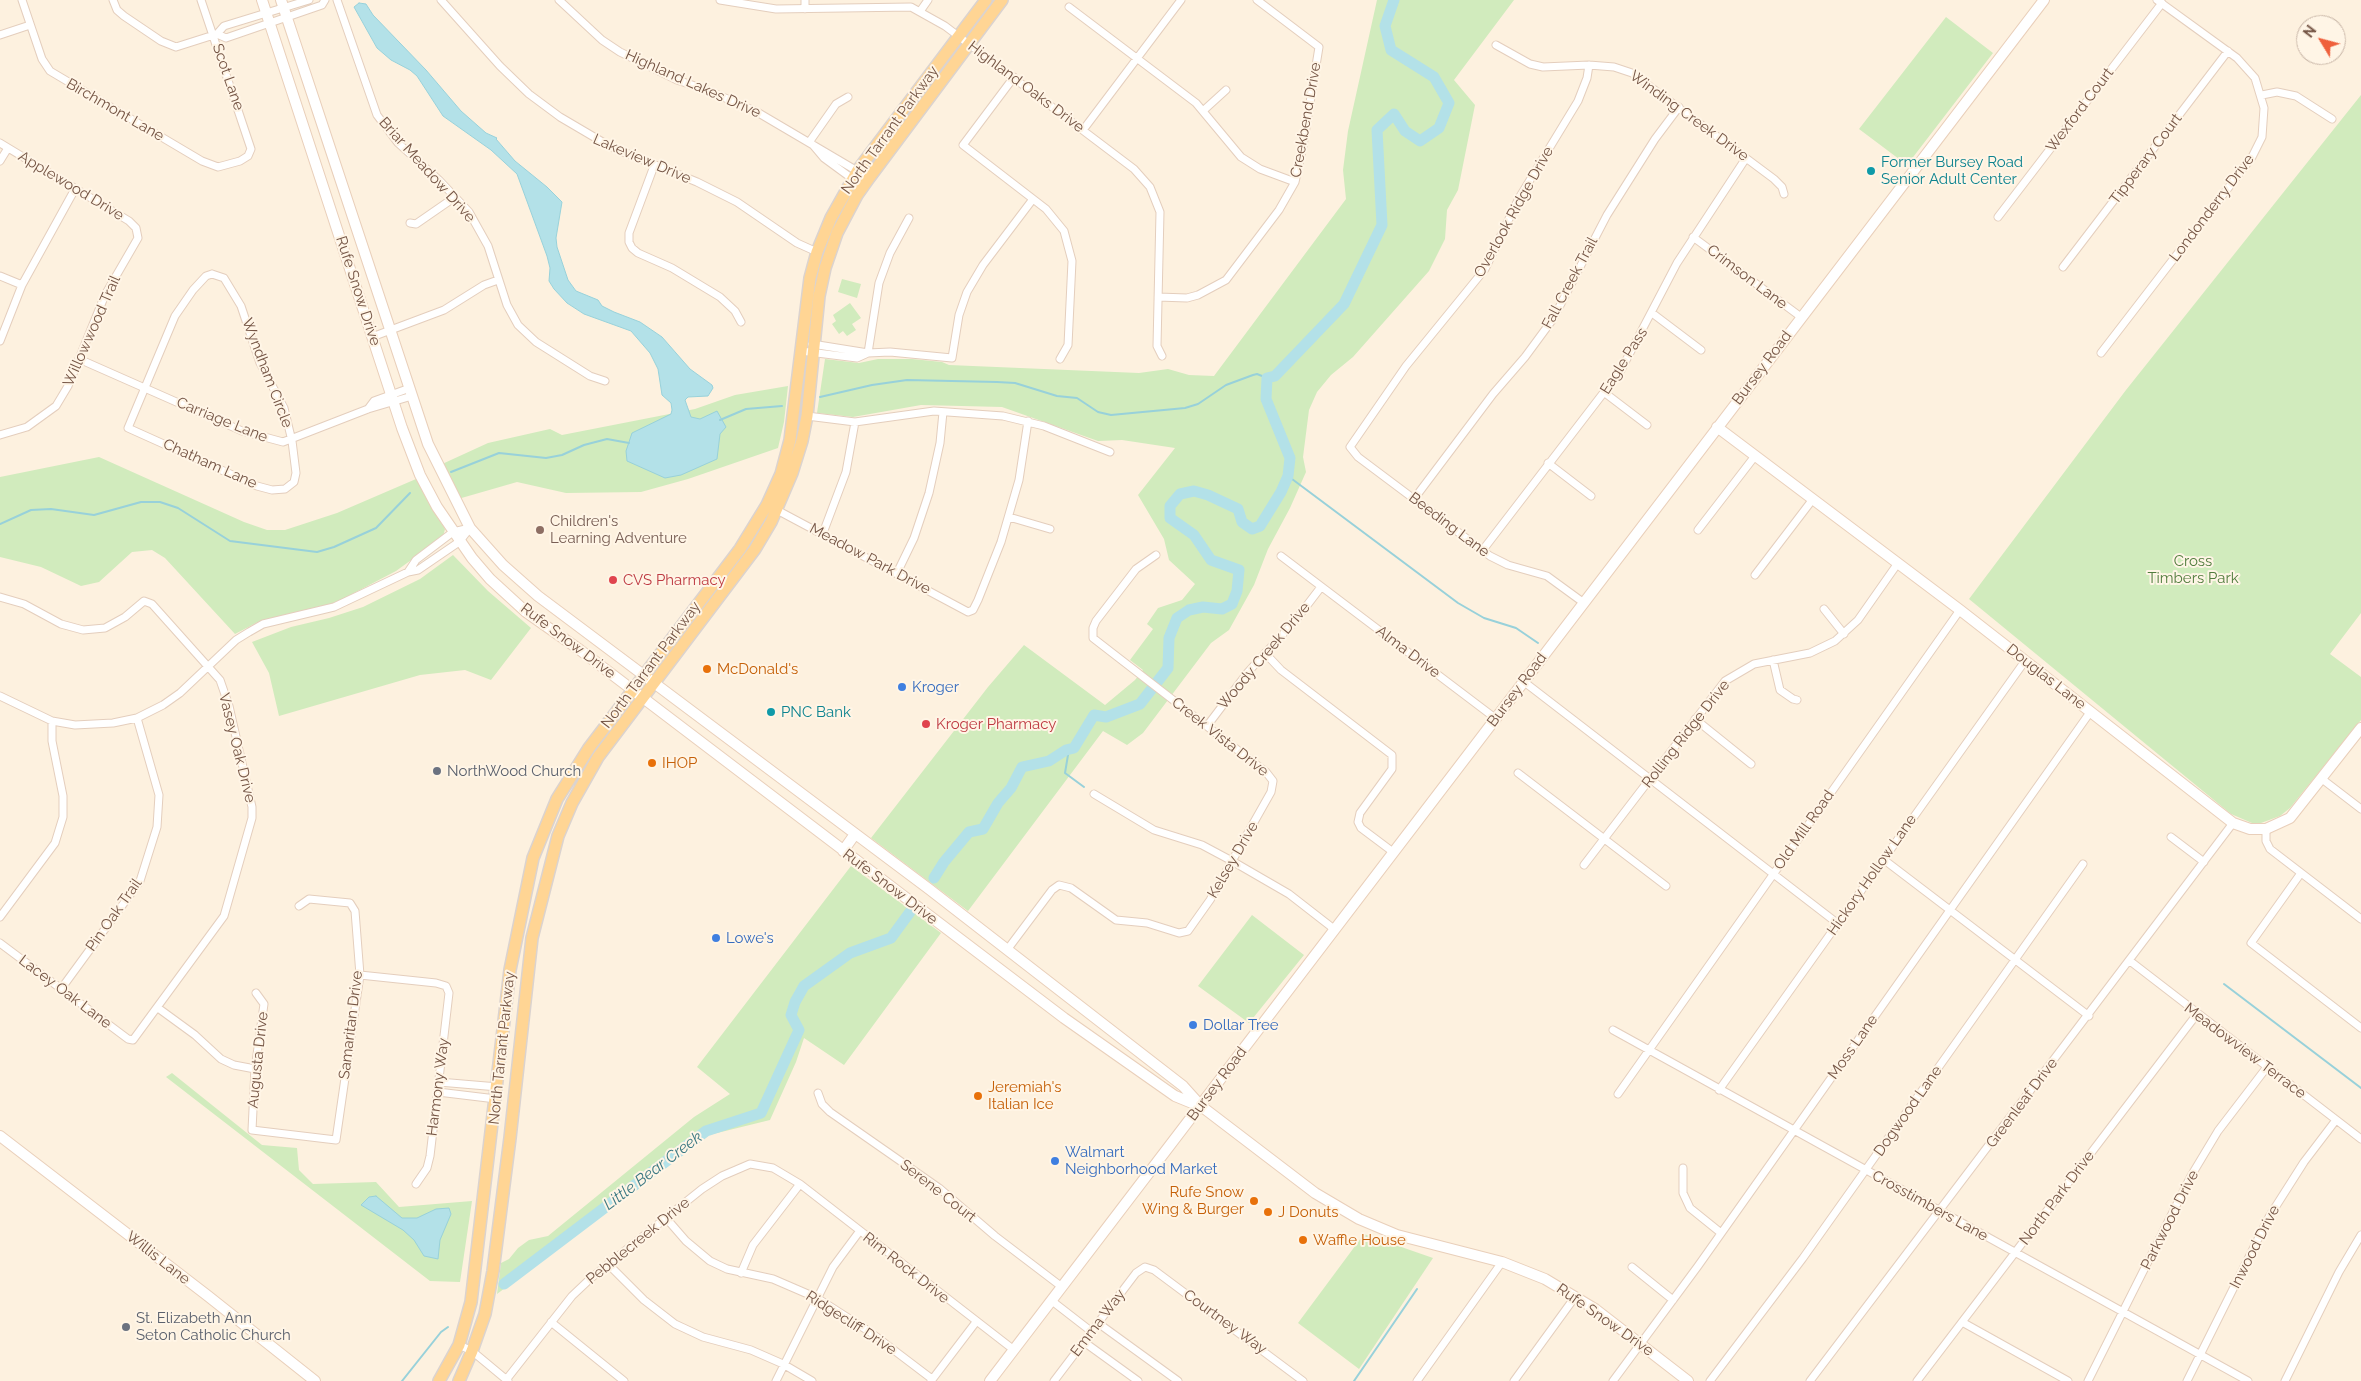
<!DOCTYPE html>
<html>
<head>
<meta charset="utf-8">
<style>
	body { margin:0 }
	#map { position:relative; width:2361px; height:1381px; overflow:hidden; background:#fdf1df; font-family:Raleway,sans-serif }
	canvas { display:block }
	.north { position:absolute; left:2296px; top:15px; width:50px; height:50px; box-sizing:border-box; background:#fff5e6; border:1px solid #c8b5a6; border-radius:50%; rotate:307deg; font-size:14px; font-weight:700; line-height:20px; text-align:center; color:#755545 }
	.north::after { content:''; display:block; margin:auto; width:18px; height:22px; background:#ef603c; clip-path:polygon(50% 0,100% 100%,50% 72%,0 100%) }
</style>
</head>
<body>
<div id="map">
<canvas width="2361" height="1381"></canvas>
<div class="north">N</div>
</div>
<script>
const context = document.querySelector('canvas').getContext('2d');
context.lineJoin = 'round';
function fill(path, color) {
  context.fillStyle = color;
  context.fill(path, 'evenodd');
}
function shape(rows) {
  const path = new Path2D();
  for (const r of rows) {
    path.moveTo(r[0], r[1]);
    for (let i = 2; i < r.length; i += 2) path.lineTo(r[i], r[i + 1]);
  }
  return path;
}
function trace(path, color, width, dash) {
  context.strokeStyle = color;
  context.lineWidth = width;
  context.lineCap = dash ? 'butt' : 'round';
  context.setLineDash(dash || []);
  context.stroke(path);
}
function label(font, color, halo, rows, align = 'center') {
  context.font = font + ' Raleway,sans-serif';
  context.lineWidth = 4;
  context.setLineDash([]);
  context.textBaseline = 'middle';
  context.strokeStyle = halo;
  context.fillStyle = color;
  for (const [text, x, y, turn = 0] of rows) {
    context.save();
    context.translate(x, y);
    context.rotate((+turn || 0) * Math.PI / 180);
    context.textAlign = isNaN(turn) ? turn : align;
    if (halo) context.strokeText(text, 0, 0);
    context.fillText(text, 0, 0);
    context.restore();
  }
}
fill(shape([
	[1377,0,1514,0,1454,80,1475,105,1458,190,1447,210,1445,239,1429,271,1353,357,1331,375,1317,392,1309,410,1303,457,1306,472,1290,508,1268,549,1254,585,1229,630,1211,643,1143,733,1127,745,1103,731,968,911,871,838,988,687,1024,645,1105,705,1135,680,1143,670,1130,660,1153,629,1147,624,1158,608,1182,600,1195,584,1169,560,1164,539,1138,495,1175,448,1122,440,1098,441,1002,407,921,405,853,417,817,413,825,359,859,363,878,359,912,359,942,362,949,365,1139,373,1168,369,1189,375,1214,376,1346,199,1343,170,1348,131],
	[1946,17,1993,53,1907,165,1859,129],
	[2361,95,2361,613,2330,654,2361,677,2361,720,2290,808,2280,816,2261,823,2252,823,2231,814,1969,599,2126,390],
	[842,279,861,284,857,298,838,292],
	[850,303,861,318,852,324,856,330,847,336,843,331,839,334,832,324,836,321,833,315],
	[788,386,784,422,778,448,688,479,641,492,566,493,517,482,458,499,440,465,488,443,550,429,562,435,695,409,735,395],
	[99,457,244,522,267,530,285,530,337,513,416,479,445,529,443,537,396,571,335,603,258,622,235,634,165,558,152,550,132,552,99,582,81,586,41,567,0,557,0,477],
	[453,555,488,591,531,628,491,680,465,670,420,675,279,716,269,673,252,642,291,627,329,618,363,607,420,579],
	[851,866,941,933,844,1065,804,1038,796,1062,770,1120,709,1135,497,1294,501,1263,509,1259,518,1248,529,1240,548,1236,694,1117,730,1094,697,1067],
	[1252,915,1304,955,1249,1023,1198,986],
	[172,1073,262,1145,297,1148,299,1170,313,1184,376,1182,399,1207,472,1201,460,1282,430,1281,166,1077],
	[1364,1234,1433,1258,1359,1369,1298,1323]
]), '#d1ebbd');
const water = shape([
	[359,3,366,4,373,15,426,70,461,111,486,133,497,138,496,139,515,161,547,187,562,202,556,238,557,247,568,280,576,291,598,300,602,306,614,312,640,322,662,337,690,369,712,385,713,388,708,396,688,397,685,400,691,417,700,419,717,411,726,427,720,434,717,459,681,475,665,478,627,461,626,451,632,433,671,414,672,410,671,403,662,395,658,369,650,353,631,331,584,314,567,303,554,289,549,281,550,268,547,256,517,174,491,150,443,116,417,76,410,70,391,60,377,48,354,7,359,3],
	[376,1196,402,1218,417,1218,436,1209,449,1208,451,1214,440,1240,438,1259,424,1256,414,1240,403,1230,361,1205,369,1197,376,1196]
]);
fill(water, '#b3e1e8');
trace(water, '#98d1da', 1);
trace(shape([
	[820,397,872,385,907,380,997,382,1015,383,1057,396,1077,398,1098,412,1111,415,1185,408,1198,404,1226,385,1253,375,1257,374,1267,378],
	[720,420,746,409,782,406],
	[451,472,499,453,546,458,562,455,584,445,607,439,629,443],
	[1288,476,1458,603,1484,618,1516,628,1538,643],
	[0,524,31,510,51,509,94,515,141,502,160,502,178,508,230,541,317,552,334,547,376,528,410,493],
	[1069,749,1065,773,1084,787],
	[2224,984,2361,1088],
	[402,1381,441,1332,448,1327],
	[1354,1381,1417,1289]
]), '#98d1da', 2);
trace(shape([
	[934,878,944,862,969,832,983,829,998,803,1011,788,1022,767,1049,761,1066,750,1074,748,1094,715,1106,717,1140,704,1168,668,1169,638,1177,618,1189,610,1203,607,1222,609,1232,604,1237,591,1239,570,1211,560,1194,535,1170,518,1170,506,1180,494,1194,491,1208,495,1238,509,1242,522,1252,529,1260,526,1281,492,1288,476,1290,458,1266,399,1267,378,1275,376,1344,304,1382,225,1377,130,1394,114,1405,131,1420,141,1439,128,1449,103,1434,77,1391,50,1385,26,1394,0],
	[504,1284,706,1131,761,1113,799,1030,791,1015,795,1002,804,986,850,953,891,938,910,912]
]), '#b3e1e8', 11);
const street = shape([
	[22,0,42,59,50,71,202,161,218,167,240,161,248,156,251,149,201,0],
	[113,0,117,10,124,16,161,41,176,47,217,34,224,26,309,0],
	[337,0,377,115,398,143,439,180,469,212,488,246,507,305,518,325,536,342,590,376,605,381],
	[441,0,500,66,529,94,560,117,611,147,697,182,737,202,797,243,817,252],
	[559,0,602,40,620,52,677,80,707,90,757,112,869,178],
	[720,0,776,9,911,7,945,26,1134,169,1150,187,1160,212,1157,346,1162,356],
	[805,0,805,9],
	[1069,7,1196,103,1241,157,1260,169,1295,182],
	[921,10,928,0],
	[217,34,226,38,322,5,325,0],
	[0,35,30,25],
	[1496,45,1530,64,1543,67,1589,65,1614,67,1632,73,1774,179,1782,187,1784,194],
	[1014,77,963,145,1046,209,1064,231,1072,261,1068,345,1060,359],
	[2262,95,2277,92,2296,96,2332,119],
	[1204,110,1226,90],
	[1083,130,1181,0],
	[810,141,836,104,848,97],
	[0,143,129,221,136,228,138,238,105,295,68,386,56,406,27,427,0,435],
	[813,145,824,158,854,180],
	[0,161,8,148],
	[654,166,629,233,629,242,632,248,638,253,672,268,720,297,735,311,741,322],
	[1998,217,2162,3],
	[410,223,416,224,455,197],
	[1693,237,1801,317],
	[2063,267,2228,51],
	[212,274,224,278,241,306,260,363,284,408,292,441,296,473,294,482,285,489,272,490,257,486,128,428,175,316,193,290,206,276,212,274],
	[0,276,22,285],
	[1158,297,1187,298,1198,295,1226,280,1279,210,1295,182,1303,146,1319,47,1257,0],
	[1652,313,1701,350],
	[372,337,444,310,484,285,498,280],
	[0,341,22,285,75,189],
	[812,344,868,353,890,352,952,358,959,315,967,292,983,265,1033,199],
	[801,351,857,358,868,353],
	[868,353,879,283,890,253,909,218],
	[2101,353,2252,157,2262,137,2264,108,2255,78,2237,58,2157,0],
	[79,359,242,431,283,442,368,409,412,396],
	[1605,393,1647,425],
	[368,409,374,401,410,388],
	[807,416,855,422,934,411,1003,416,1044,426,1110,452],
	[1548,463,1591,496],
	[1414,499,1493,394,1525,357,1553,319,1607,215,1655,139,1679,107],
	[775,509,968,612,973,610,978,600,1001,542,1019,480,1028,421],
	[1009,517,1050,529],
	[1698,530,1755,456],
	[823,533,846,472,855,422],
	[1482,551,1621,370,1677,263,1746,158],
	[1281,556,1495,718],
	[408,572,416,560,453,532,470,528],
	[897,573,914,538,929,493,940,443,943,412],
	[1755,575,1813,499],
	[0,597,24,604,61,624,83,630,105,628,125,617,144,601,152,604,220,680,229,706,252,807,252,818,224,916,133,1040,128,1039,0,943],
	[1584,603,1547,576,1508,565,1490,556,1358,457,1350,447,1406,366,1485,269,1519,198,1578,101,1587,78,1589,65],
	[1824,609,1844,634],
	[1265,653,1281,670,1392,755,1392,769,1360,813,1358,822,1361,828,1393,852],
	[1773,660,1780,690,1793,699,1797,700],
	[1523,681,1837,923],
	[0,696,52,721,75,725,113,723,137,718,163,705,180,693,236,640,249,632,263,624,334,607,408,572,418,570,459,542,470,528],
	[1695,719,1751,764],
	[1207,726,1248,672,1295,621,1321,587],
	[1518,773,1666,886],
	[2322,779,2361,809],
	[1094,794,1154,830,1202,845,1232,861,1289,894,1334,929],
	[2266,829,2266,841,2270,849,2361,919],
	[2171,837,2204,862],
	[1883,859,2089,1016],
	[1584,865,1725,681,1754,664,1810,653,1835,641,1858,620,1898,563],
	[2301,873,2251,943,2361,1028],
	[0,917,55,843,63,817,63,796,52,741,52,721],
	[1007,950,1052,890,1059,885,1071,888,1116,920,1147,923,1179,933,1188,931,1210,900,1271,792,1273,781,1266,772,1093,638,1093,628,1096,621,1136,569,1156,555],
	[2130,961,2361,1139],
	[360,975,436,983,446,986,449,993,430,1156,427,1168,416,1184],
	[61,989,140,881,157,827,159,795,137,718],
	[256,993,264,1004,255,1069,252,1130,336,1140,360,975,355,911,350,903,309,899,299,906],
	[158,1008,195,1035,221,1059,234,1065,255,1069],
	[1613,1030,2248,1381],
	[439,1082,498,1087],
	[1719,1090,2025,661],
	[438,1092,496,1099],
	[818,1093,822,1104,830,1112,939,1188,995,1236,1062,1287],
	[1618,1094,1960,610],
	[1683,1168,1683,1193,1690,1208,1721,1233],
	[666,1218,686,1241,710,1261,727,1269,773,1279,817,1298,870,1332,932,1379],
	[608,1264,644,1300,675,1324,703,1337,751,1350,783,1364,812,1381],
	[1632,1267,1673,1300],
	[741,1273,753,1245,800,1184],
	[1052,1301,1092,1332],
	[551,1322,624,1381],
	[1962,1322,2068,1381],
	[1098,1323,1178,1381],
	[1084,1342,1138,1381],
	[459,1345,472,1351,508,1381],
	[506,1380,572,1296,591,1278,702,1189,722,1176,750,1164,773,1168,800,1184,1014,1350],
	[776,1381,833,1267,859,1232],
	[931,1381,976,1322],
	[1054,1381,1136,1273,1145,1267,1154,1270,1303,1381],
	[1417,1381,1502,1262],
	[1514,1381,1575,1297],
	[1613,1381,1698,1266,2091,711],
	[1710,1381,1803,1258,2083,864],
	[1810,1381,2233,823],
	[1917,1381,2197,1014],
	[2088,1381,2191,1176,2218,1131,2267,1067],
	[2187,1381,2269,1217,2304,1162,2336,1120],
	[2285,1381,2339,1272,2361,1235]
]);
const secondary = shape([
	[262,0,402,428,420,475,437,507,472,558,490,579,526,612,580,650,1064,1018,1175,1096,1197,1105],
	[281,0,428,444,470,528,503,565,538,596,929,889,1183,1086,1201,1106,1315,1193,1359,1219,1397,1235,1502,1262,1545,1279,1595,1309,1688,1381],
	[1717,427,1960,610,2233,823,2250,829,2266,829,2290,818,2361,728],
	[843,851,855,834],
	[0,1136,208,1296,315,1381],
	[990,1381,2044,0]
]);
const primary = shape([
	[439,1381,459,1345,471,1302,510,970,533,858,557,799,589,748,740,549,767,505,781,474,790,440,810,278,817,252,831,218,858,170,986,0],
	[459,1381,472,1351,485,1314,493,1271,510,1138,532,938,558,836,572,803,598,757,755,549,771,522,792,473,802,441,807,416,819,296,825,268,837,233,857,195,869,178,1002,0]
]);
trace(street, '#e4cebd', 9);
trace(secondary, '#e9cfba', 12);
trace(primary, '#dbd3cf', 14);
trace(street, '#fff', 7);
trace(secondary, '#fff', 10);
trace(primary, '#ffd594', 11);
for (const [x, y, r, color] of [
	[1871,171,5,"#0f9aa8"],
	[540,530,5,"#8d6e63"],
	[613,580,5,"#e0444e"],
	[707,669,5,"#e8710a"],
	[902,687,5,"#3f7fe0"],
	[771,712,5,"#0f9aa8"],
	[926,724,5,"#e0444e"],
	[652,763,5,"#e8710a"],
	[437,771,5,"#6b7280"],
	[716,938,5,"#3f7fe0"],
	[1193,1025,5,"#3f7fe0"],
	[978,1096,5,"#e8710a"],
	[1055,1161,5,"#3f7fe0"],
	[1254,1201,5,"#e8710a"],
	[1268,1212,5,"#e8710a"],
	[1303,1240,5,"#e8710a"],
	[126,1327,5,"#6b7280"]
]) {
  const dot = new Path2D();
  dot.arc(x, y, r, 0, 2 * Math.PI);
  context.fillStyle = color;
  context.fill(dot);
  trace(dot, '#fff5e6', 2);
}
label('15px', '#755545', '#fff5e6', [
	["Scot Lane",228,77,71],
	["Highland Lakes Drive",693,84,24],
	["Highland Oaks Drive",1026,87,37],
	["Birchmont Lane",115,110,30],
	["Wexford Court",2080,110,-53],
	["Winding Creek Drive",1689,116,36],
	["Creekbend Drive",1306,120,-80],
	["North Tarrant Parkway",890,130,-54],
	["Lakeview Drive",642,159,23],
	["Tipperary Court",2146,159,-53],
	["Briar Meadow Drive",427,170,48],
	["Applewood Drive",71,186,31],
	["Londonderry Drive",2212,208,-53],
	["Overlook Ridge Drive",1514,212,-61],
	["Crimson Lane",1747,277,37],
	["Fall Creek Trail",1570,283,-62],
	["Rufe Snow Drive",358,291,72],
	["Willowwood Trail",92,331,-66],
	["Eagle Pass",1624,361,-58],
	["Bursey Road",1762,368,-53],
	["Wyndham Circle",267,373,69],
	["Carriage Lane",222,420,22],
	["Chatham Lane",210,464,24],
	["Beeding Lane",1449,525,37],
	["Meadow Park Drive",870,559,28],
	["Rufe Snow Drive",568,641,37],
	["Alma Drive",1408,652,37],
	["Woody Creek Drive",1264,656,-50],
	["North Tarrant Parkway",651,665,-53],
	["Douglas Lane",2046,677,38],
	["Bursey Road",1517,690,-53],
	["Rolling Ridge Drive",1686,734,-52],
	["Creek Vista Drive",1220,737,38],
	["Vasey Oak Drive",237,748,76],
	["Old Mill Road",1804,830,-55],
	["Kelsey Drive",1233,860,-60],
	["Hickory Hollow Lane",1872,875,-55],
	["Rufe Snow Drive",890,887,37],
	["Pin Oak Trail",114,915,-55],
	["Lacey Oak Lane",65,992,37],
	["Samaritan Drive",351,1025,-83],
	["Moss Lane",1853,1047,-55],
	["North Tarrant Parkway",502,1048,-84],
	["Meadowview Terrace",2245,1051,37],
	["Augusta Drive",258,1060,-84],
	["Bursey Road",1217,1084,-53],
	["Harmony Way",438,1087,-83],
	["Greenleaf Drive",2022,1103,-53],
	["Dogwood Lane",1908,1111,-55],
	["Serene Court",938,1191,38],
	["North Park Drive",2057,1198,-53],
	["Crosstimbers Lane",1930,1206,29],
	["Parkwood Drive",2170,1220,-63],
	["Pebblecreek Drive",638,1241,-39],
	["Inwood Drive",2255,1247,-63],
	["Willis Lane",158,1258,38],
	["Rim Rock Drive",906,1268,38],
	["Rufe Snow Drive",1605,1320,35],
	["Courtney Way",1225,1322,36],
	["Ridgecliff Drive",851,1323,33],
	["Emma Way",1098,1323,-53]
]);
label('15px', '#0d838f', '#fff5e6', [
	["Former Bursey Road",1881,162],
	["Senior Adult Center",1881,179],
	["PNC Bank",781,712]
], 'left');
label('15px', '#785e54', '#fff5e6', [
	["Children's",550,521],
	["Learning Adventure",550,538]
], 'left');
label('15px', '#517c3d', '#fff5e6', [
	["Cross",2193,561],
	["Timbers Park",2193,578]
]);
label('15px', '#be3a42', '#fff5e6', [
	["CVS Pharmacy",623,580],
	["Kroger Pharmacy",936,724]
], 'left');
label('15px', '#c56008', '#fff5e6', [
	["McDonald's",717,669],
	["IHOP",662,763],
	["Jeremiah's",988,1087],
	["Italian Ice",988,1104],
	["Rufe Snow",1244,1192,"right"],
	["Wing & Burger",1244,1209,"right"],
	["J Donuts",1278,1212],
	["Waffle House",1313,1240]
], 'left');
label('15px', '#366cbe', '#fff5e6', [
	["Kroger",912,687],
	["Lowe's",726,938],
	["Dollar Tree",1203,1025],
	["Walmart",1065,1152],
	["Neighborhood Market",1065,1169]
], 'left');
label('15px', '#5b616d', '#fff5e6', [
	["NorthWood Church",447,771],
	["St. Elizabeth Ann",136,1318],
	["Seton Catholic Church",136,1335]
], 'left');
label('italic 16px', '#3b7883', '#fff5e6', [
	["Little Bear Creek",653,1171,-37]
]);
</script>
</body>
</html>
